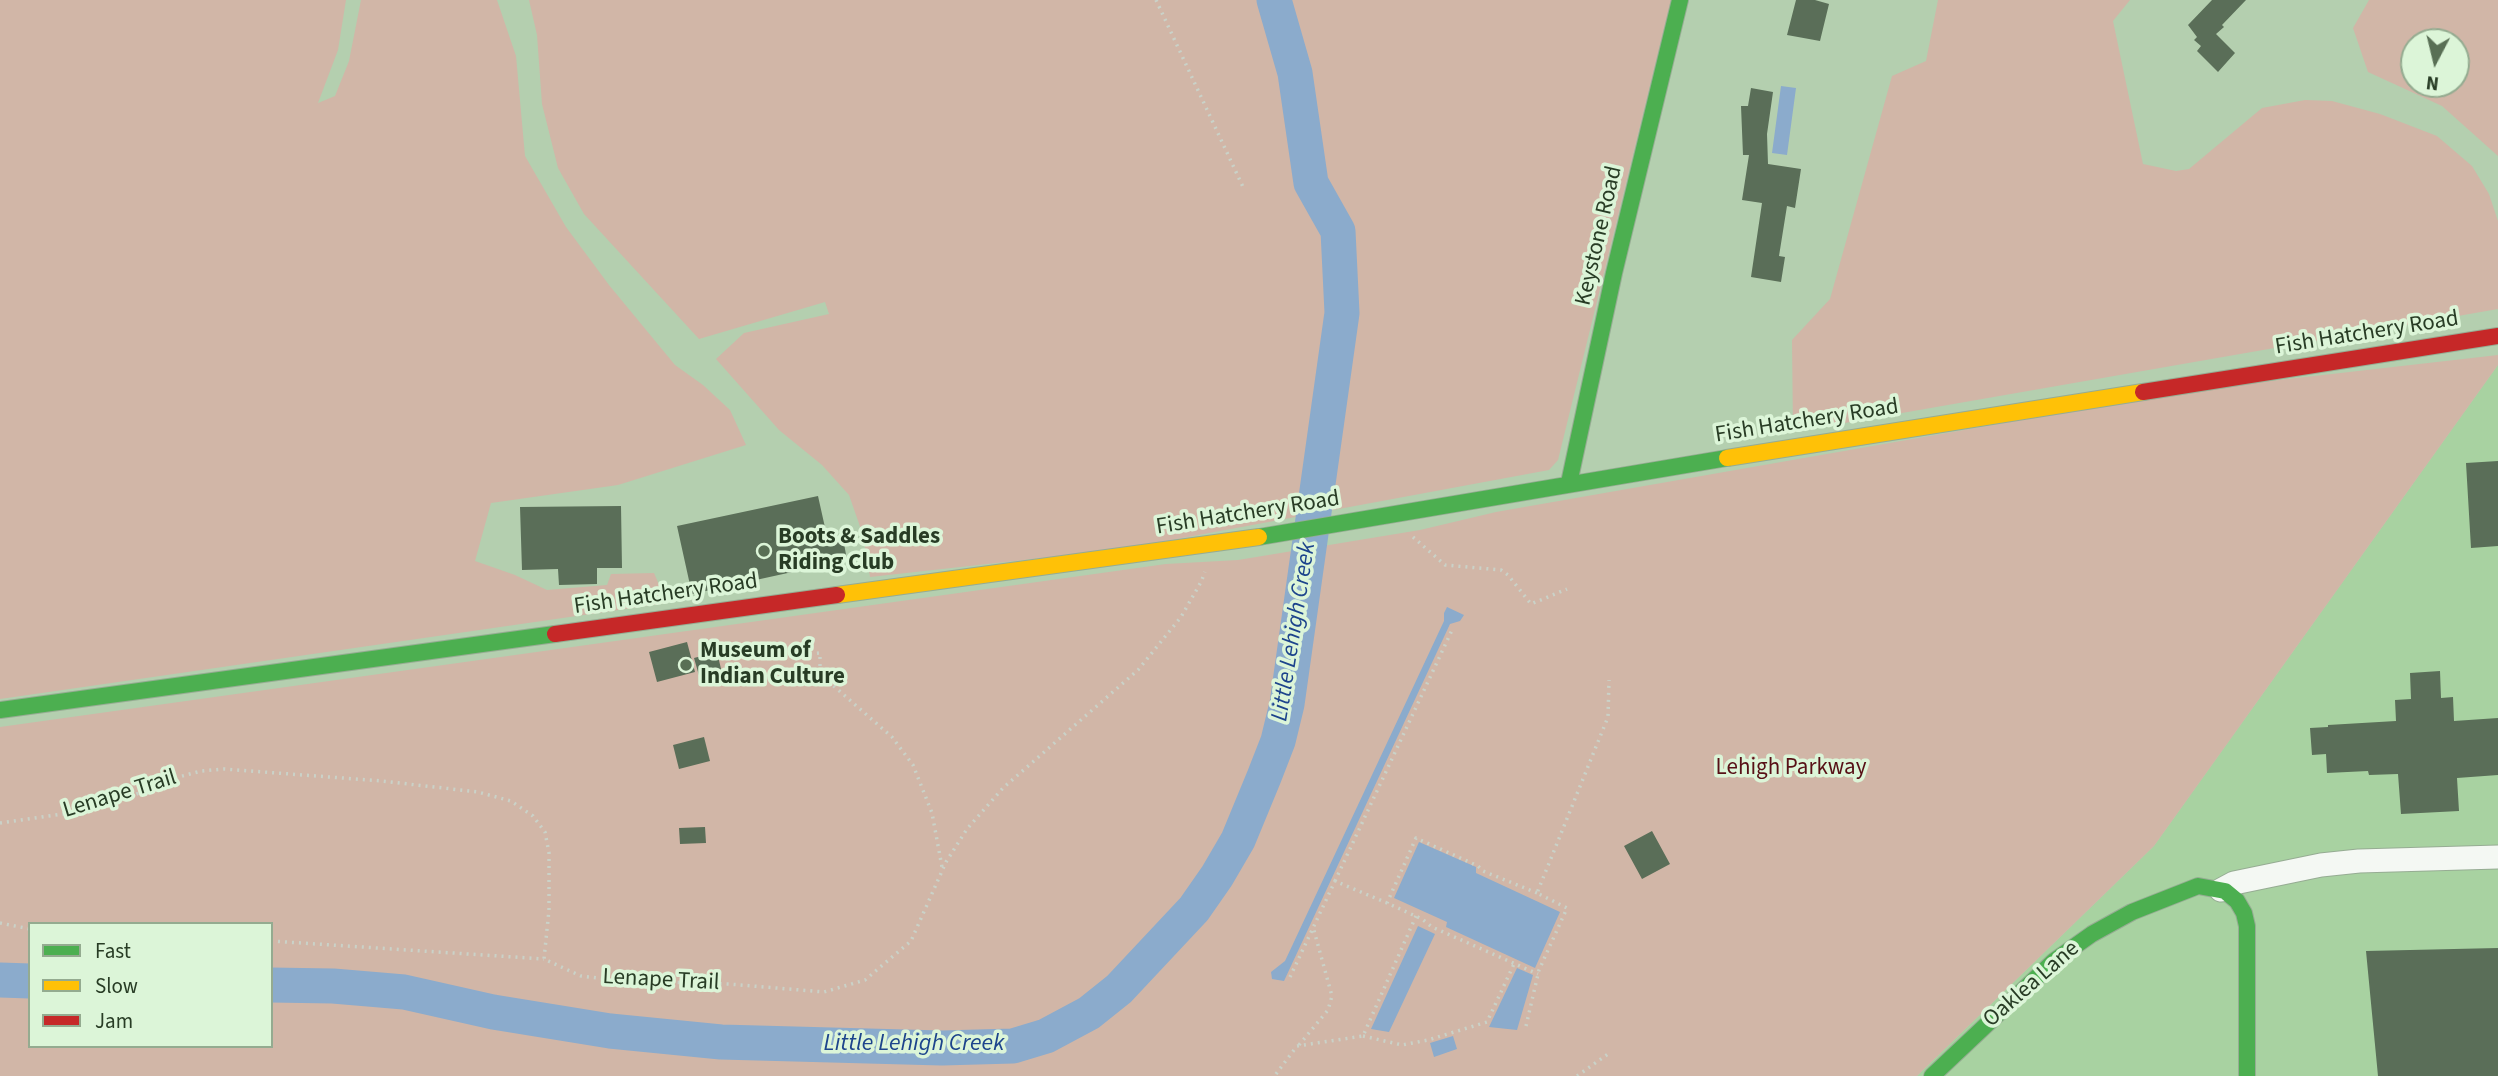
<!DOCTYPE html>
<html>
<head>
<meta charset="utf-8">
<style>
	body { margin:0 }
	#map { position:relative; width:2498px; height:1076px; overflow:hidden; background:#b4cfaf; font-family:"Source Sans 3",sans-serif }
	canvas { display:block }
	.legend { position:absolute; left:28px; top:922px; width:245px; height:126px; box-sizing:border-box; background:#dcf5d8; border:2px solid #94ab90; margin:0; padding:9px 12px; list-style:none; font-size:21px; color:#283c25 }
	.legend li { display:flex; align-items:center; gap:14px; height:35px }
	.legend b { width:35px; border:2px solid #94ab90 }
	.north { position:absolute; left:2400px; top:28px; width:70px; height:70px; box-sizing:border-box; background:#dcf5d8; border:2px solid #94ab90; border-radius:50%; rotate:187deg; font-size:19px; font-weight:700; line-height:28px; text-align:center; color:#283c25 }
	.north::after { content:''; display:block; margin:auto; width:24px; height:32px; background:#596f55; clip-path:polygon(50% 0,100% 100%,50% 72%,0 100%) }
</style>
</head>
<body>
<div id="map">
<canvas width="2498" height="1076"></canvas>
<ul class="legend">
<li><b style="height:9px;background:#4caf50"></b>Fast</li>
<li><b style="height:9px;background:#ffc107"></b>Slow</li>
<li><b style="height:9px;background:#c62828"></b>Jam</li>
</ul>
<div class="north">N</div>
</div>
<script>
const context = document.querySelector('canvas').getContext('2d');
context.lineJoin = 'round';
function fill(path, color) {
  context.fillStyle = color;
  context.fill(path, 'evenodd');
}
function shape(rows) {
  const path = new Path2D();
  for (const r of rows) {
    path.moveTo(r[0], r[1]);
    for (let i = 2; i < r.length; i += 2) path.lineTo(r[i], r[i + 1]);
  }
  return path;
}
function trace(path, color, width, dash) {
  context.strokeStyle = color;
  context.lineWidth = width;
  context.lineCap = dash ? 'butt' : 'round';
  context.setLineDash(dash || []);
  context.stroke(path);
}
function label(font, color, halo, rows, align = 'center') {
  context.font = font + ' "Source Sans 3",sans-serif';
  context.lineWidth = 7;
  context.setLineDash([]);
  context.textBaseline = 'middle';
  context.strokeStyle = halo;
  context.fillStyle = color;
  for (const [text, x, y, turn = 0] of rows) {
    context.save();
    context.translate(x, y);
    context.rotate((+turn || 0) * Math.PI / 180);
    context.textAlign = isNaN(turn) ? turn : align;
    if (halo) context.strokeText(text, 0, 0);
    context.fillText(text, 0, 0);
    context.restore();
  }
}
fill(shape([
	[2498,365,2498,1076,1917,1076,2154,846]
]), '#a8d2a1');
fill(shape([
	[0,0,346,0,338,50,318,103,335,96,349,61,361,0,497,0,516,56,525,156,566,227,609,285,675,365,703,385,730,410,746,445,618,485,491,503,475,561,515,575,547,590,607,585,611,574,654,573,667,603,0,699],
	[529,0,1671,0,1558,460,1549,470,1123,549,870,577,863,535,849,495,822,465,779,430,716,359,744,333,829,314,825,302,699,339,584,214,558,168,542,104,537,35],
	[1938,0,2130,0,2113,21,2143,164,2176,171,2189,169,2262,108,2305,100,2332,101,2380,114,2437,136,2472,166,2489,194,2498,221,2498,309,1793,432,1792,340,1830,299,1892,76,1926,61],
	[2369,0,2498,0,2498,156,2442,106,2368,72,2353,28],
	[2414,42,2456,42,2456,84,2414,84],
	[2498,355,2498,365,2154,846,1917,1076,0,1076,0,727,1166,564,1238,560,1420,530,1496,512,2192,390],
	[30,924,271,924,271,1046,30,1046]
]), '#d1b6a7');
fill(shape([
	[1781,86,1796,88,1787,155,1772,153],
	[1447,607,1464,615,1460,621,1450,624,1284,981,1272,979,1271,972,1285,961,1444,621,1444,613],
	[1419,842,1476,867,1476,873,1560,912,1535,968,1446,927,1447,922,1394,898],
	[1418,926,1435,934,1389,1032,1371,1029],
	[1517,968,1533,975,1517,1030,1489,1027],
	[1453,1036,1457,1049,1434,1057,1430,1043]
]), '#8babcc');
trace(shape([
	[0,980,30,981],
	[271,985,333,986,404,992,493,1012,610,1031,721,1042,942,1048,1013,1046,1046,1036,1089,1013,1119,989,1194,909,1217,876,1238,840,1264,777,1278,741,1287,704,1342,313,1338,231,1311,183,1295,73,1274,0]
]), '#8babcc', 35);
fill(shape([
	[1796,0,1815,0,1829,4,1820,41,1787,35],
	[2212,0,2246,0,2222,25,2224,27,2216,34,2235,53,2218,72,2197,51,2201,46,2194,40,2197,37,2188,25],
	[1751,88,1773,92,1767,134,1768,164,1801,169,1795,208,1787,206,1779,256,1785,257,1781,282,1751,277,1762,203,1742,200,1749,155,1743,155,1741,106,1748,106],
	[2498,461,2498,546,2471,548,2466,463],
	[818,496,828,541,843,538,847,560,692,594,677,526],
	[621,506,622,568,597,568,597,584,559,585,558,569,522,570,520,507],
	[687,642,695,672,657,682,649,652],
	[717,652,722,673,700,679,694,658],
	[2440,671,2441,698,2453,697,2454,721,2498,718,2498,775,2457,778,2459,811,2401,814,2398,774,2369,775,2368,771,2327,773,2326,754,2312,755,2310,728,2328,727,2328,725,2396,721,2395,700,2411,699,2410,673],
	[704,737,710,761,679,769,673,745],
	[705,827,706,843,680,844,679,828],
	[1652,831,1670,864,1642,879,1624,846],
	[2498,948,2498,1076,2378,1076,2366,951]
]), '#5a6e58');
const street = shape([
	[2221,890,2234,883,2321,865,2359,861,2498,857]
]);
const fast = shape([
	[1569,483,1614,273,1680,0],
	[1259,537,1727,458],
	[0,710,555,634],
	[1932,1076,2054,961,2092,934,2132,912,2198,886,2225,891,2237,901,2244,913,2247,926,2247,1076]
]);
const slow = shape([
	[1727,458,2143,392],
	[837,595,1259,537]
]);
const jam = shape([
	[2143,392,2498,336],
	[555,634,837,595]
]);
trace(street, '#96ac93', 25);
trace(fast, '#96ac93', 18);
trace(slow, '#96ac93', 18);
trace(jam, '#96ac93', 18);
trace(shape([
	[1156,0,1243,187],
	[1413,537,1445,565,1501,570,1508,575,1531,604,1567,589],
	[703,641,729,651,770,647,777,648,787,656,820,653,820,674,892,737,913,765,932,813,942,867],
	[0,823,83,811,122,800,175,778,201,771,224,769,382,781,478,792,511,801,533,816,545,832,549,853,549,910,544,959,581,976,623,981,729,984,824,992,865,980,911,941,946,862,967,829,1003,788,1138,670,1181,617,1201,582,1205,572],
	[1335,881,1453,628],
	[1537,893,1483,871,1478,866,1416,838,1387,903,1422,919,1432,927,1538,974],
	[0,923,30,929],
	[271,941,544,959],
	[1290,977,1335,881,1387,903],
	[1526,1026,1539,970,1567,908,1537,893,1608,717,1609,680],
	[1363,1036,1402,1045,1428,1040,1487,1022,1514,964],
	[1299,1045,1328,1010,1332,996,1313,927],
	[1276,1074,1297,1046,1363,1036,1416,916],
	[1577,1076,1608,1054]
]), '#cad2c8', 3.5, [2, 5]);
trace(street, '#f4f8f3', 23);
trace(fast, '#4caf50', 16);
trace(slow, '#ffc107', 16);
trace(jam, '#c62828', 16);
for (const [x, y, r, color] of [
	[764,551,7,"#596f55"],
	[686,665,7,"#596f55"]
]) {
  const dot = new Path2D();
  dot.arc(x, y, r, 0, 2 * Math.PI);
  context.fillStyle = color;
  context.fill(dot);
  trace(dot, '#dcf5d8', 2.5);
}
label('23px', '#283c25', '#dcf5d8', [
	["Keystone Road",1600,236,-77],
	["Fish Hatchery Road",2367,334,-9],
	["Fish Hatchery Road",1807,422,-9],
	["Fish Hatchery Road",1248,514,-9],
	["Fish Hatchery Road",666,595,-8],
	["Lenape Trail",120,795,-17],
	["Lenape Trail",661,981,3],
	["Oaklea Lane",2032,985,-41]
]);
label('bold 23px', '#283c25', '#dcf5d8', [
	["Boots & Saddles",778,538],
	["Riding Club",778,564],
	["Museum of",700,652],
	["Indian Culture",700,678]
], 'left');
label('23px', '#571016', '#dcf5d8', [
	["Lehigh Parkway",1791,769]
]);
label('italic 24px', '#1d448c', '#dcf5d8', [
	["Little Lehigh Creek",1295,632,-81],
	["Little Lehigh Creek",914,1045]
]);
</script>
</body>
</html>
